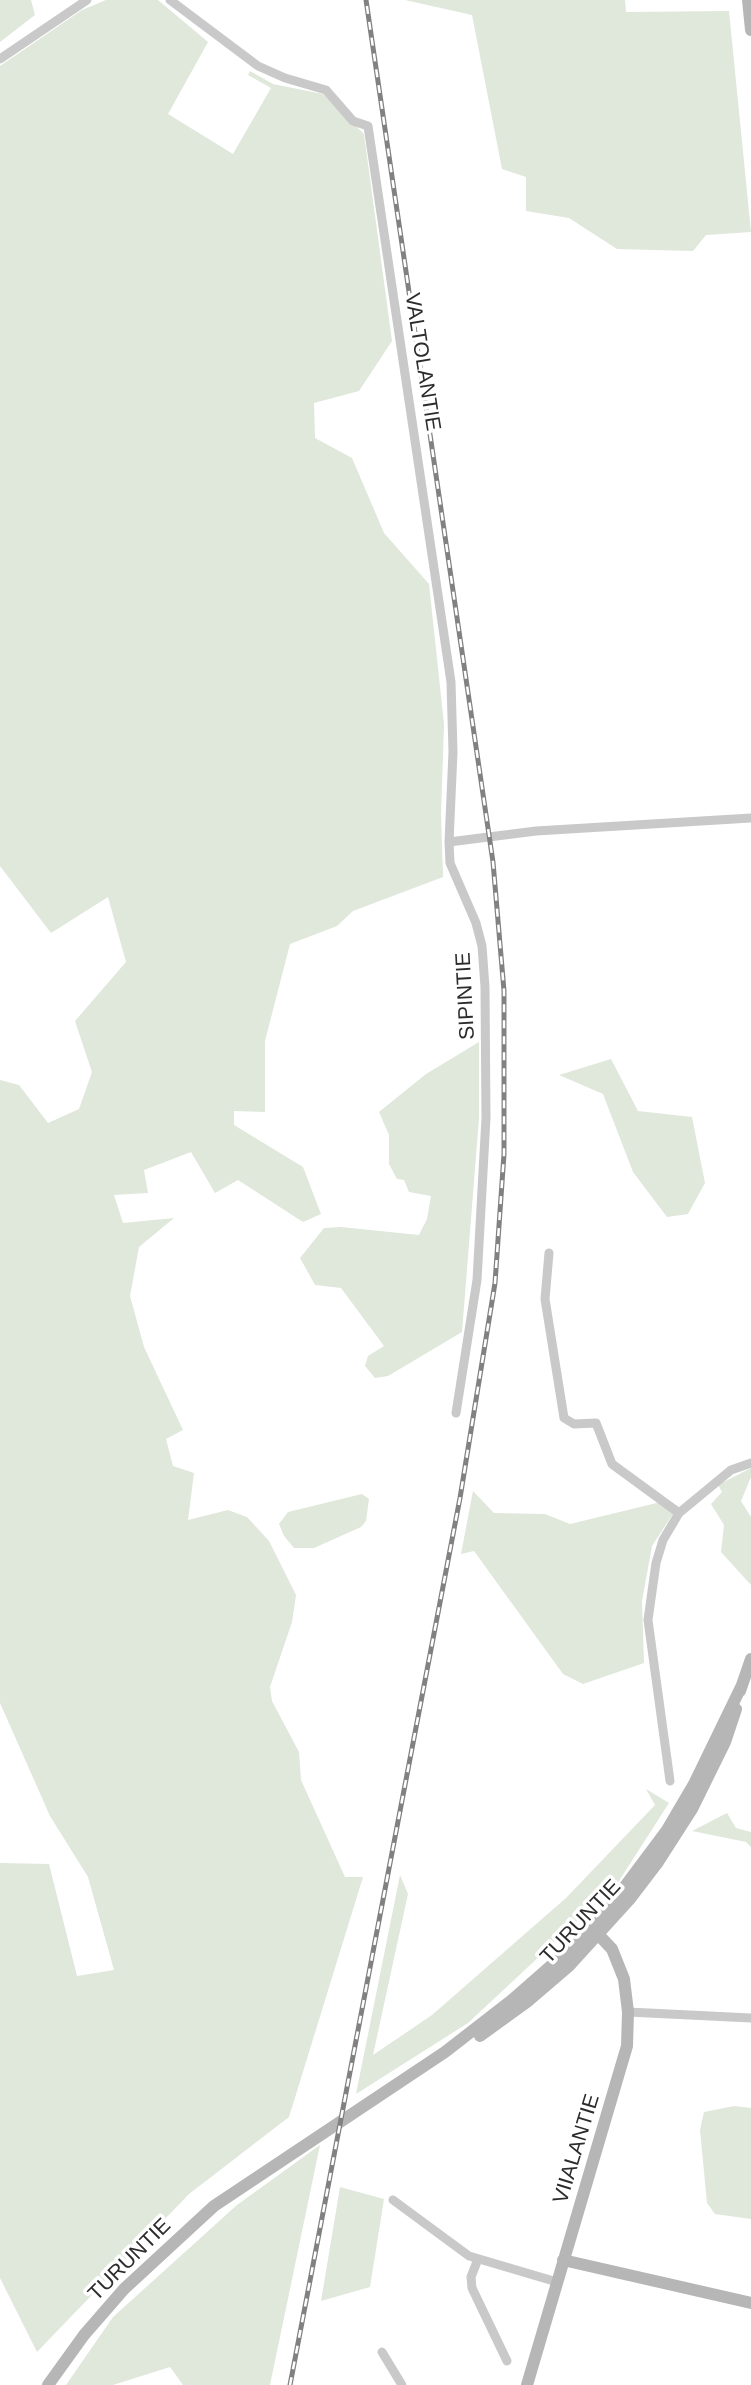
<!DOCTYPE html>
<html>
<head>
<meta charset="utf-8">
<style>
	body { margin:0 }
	canvas { display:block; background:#fff }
</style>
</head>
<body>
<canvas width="751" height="2385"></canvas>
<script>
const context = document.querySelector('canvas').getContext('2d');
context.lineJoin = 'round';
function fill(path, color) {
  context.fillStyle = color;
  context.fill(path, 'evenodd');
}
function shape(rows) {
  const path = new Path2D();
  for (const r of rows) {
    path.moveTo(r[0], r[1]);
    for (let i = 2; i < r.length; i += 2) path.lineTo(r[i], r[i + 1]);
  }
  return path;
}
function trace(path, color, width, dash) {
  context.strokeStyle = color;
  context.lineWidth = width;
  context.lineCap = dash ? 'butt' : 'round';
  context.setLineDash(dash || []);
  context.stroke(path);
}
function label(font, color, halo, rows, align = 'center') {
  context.font = font + ' Helvetica,sans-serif';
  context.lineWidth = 7;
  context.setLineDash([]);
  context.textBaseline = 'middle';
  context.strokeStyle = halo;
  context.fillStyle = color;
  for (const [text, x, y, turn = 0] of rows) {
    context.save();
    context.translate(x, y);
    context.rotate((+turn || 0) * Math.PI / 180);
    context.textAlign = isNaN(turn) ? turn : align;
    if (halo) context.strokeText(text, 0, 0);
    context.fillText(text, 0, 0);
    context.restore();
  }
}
fill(shape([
	[0,0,31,0,35,15,0,42],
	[106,0,158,0,208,42,168,114,233,154,271,88,248,75,250,71,273,84,323,94,364,134,392,341,359,391,314,403,315,438,352,458,384,533,429,584,444,724,441,814,443,877,353,911,337,926,290,944,265,1041,265,1112,234,1111,234,1125,303,1167,321,1214,303,1222,238,1180,215,1193,191,1152,144,1170,148,1193,114,1195,123,1223,174,1218,139,1247,130,1296,144,1347,183,1430,166,1439,173,1466,194,1473,188,1520,228,1510,247,1517,269,1541,296,1595,292,1622,270,1687,272,1701,299,1752,301,1780,345,1877,363,1877,289,2117,189,2194,37,2352,0,2278,0,1863,49,1864,77,1976,114,1970,88,1877,50,1816,0,1703,0,1080,19,1085,48,1123,79,1109,92,1072,75,1021,126,962,108,897,51,933,0,866,0,66,82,10],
	[405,0,625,0,626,12,729,11,751,232,706,235,693,251,617,249,569,218,526,211,526,177,502,169,472,15],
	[479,1042,479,1118,462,1332,388,1376,375,1378,365,1366,368,1356,384,1346,341,1288,315,1285,300,1258,324,1228,341,1227,419,1235,427,1219,431,1196,409,1192,404,1180,397,1179,389,1164,389,1135,379,1112,426,1074],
	[611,1059,638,1111,692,1117,705,1183,688,1214,667,1217,633,1172,603,1094,559,1075],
	[751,1468,751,1477,741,1501,751,1517,751,1585,721,1552,724,1525,711,1504,722,1492,718,1485],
	[473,1491,494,1513,545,1514,570,1524,665,1501,678,1506,652,1546,642,1601,644,1663,583,1684,563,1674,474,1551,461,1554],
	[362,1494,369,1499,366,1521,361,1527,314,1548,294,1548,284,1536,279,1524,288,1512],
	[646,1789,669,1803,617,1884,468,2023,356,2094,400,1875,408,1894,373,2055,432,2015,566,1898,655,1805],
	[727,1813,736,1828,751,1832,751,1847,746,1842,692,1831],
	[734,2106,751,2108,751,2219,715,2214,707,2203,700,2130,704,2112],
	[320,2145,270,2385,183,2385,170,2367,113,2385,66,2385,113,2317,237,2205],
	[340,2187,384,2199,370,2287,321,2301]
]), '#dfe8da');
trace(shape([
	[170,0,258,66,285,78,326,90,353,121,368,126,451,682,453,752,449,842],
	[0,59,87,0],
	[549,1253,545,1299,564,1418,574,1424,596,1423,612,1464,679,1513],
	[456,1413,477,1280,486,1118,485,987,482,946,476,923,450,863,449,842,536,831,751,818],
	[670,1781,648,1620,656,1563,663,1540,679,1513,731,1470,751,1463],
	[628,2012,751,2018],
	[393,2200,469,2256,557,2282],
	[478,2259,471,2277,472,2288,507,2361],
	[382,2352,402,2385]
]), '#c9c9c9', 9);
trace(shape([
	[748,0,751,30],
	[740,1691,751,1659],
	[480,2036,527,2002,569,1966,629,1900,658,1862,692,1809,725,1742,736,1709],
	[563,2260,751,2303],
	[48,2385,84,2335,124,2289,214,2206,445,2052,512,2000,593,1929,667,1830,694,1784,742,1685],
	[527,2385,627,2046,628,2012,624,1979,612,1949,594,1930]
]), '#b6b6b6', 12);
const rail = shape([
	[290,2385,460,1498,495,1283,504,1154,504,991,493,862,366,0]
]);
trace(rail, '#818181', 5);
trace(rail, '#fff', 2.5, [8]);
label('21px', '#2c2c2c', '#fff', [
	["VALTOLANTIE",422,362,81],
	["SIPINTIE",466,996,-93],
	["TURUNTIE",581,1922,-47],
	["VIIALANTIE",577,2149,-73],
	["TURUNTIE",130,2260,-45]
]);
</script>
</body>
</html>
